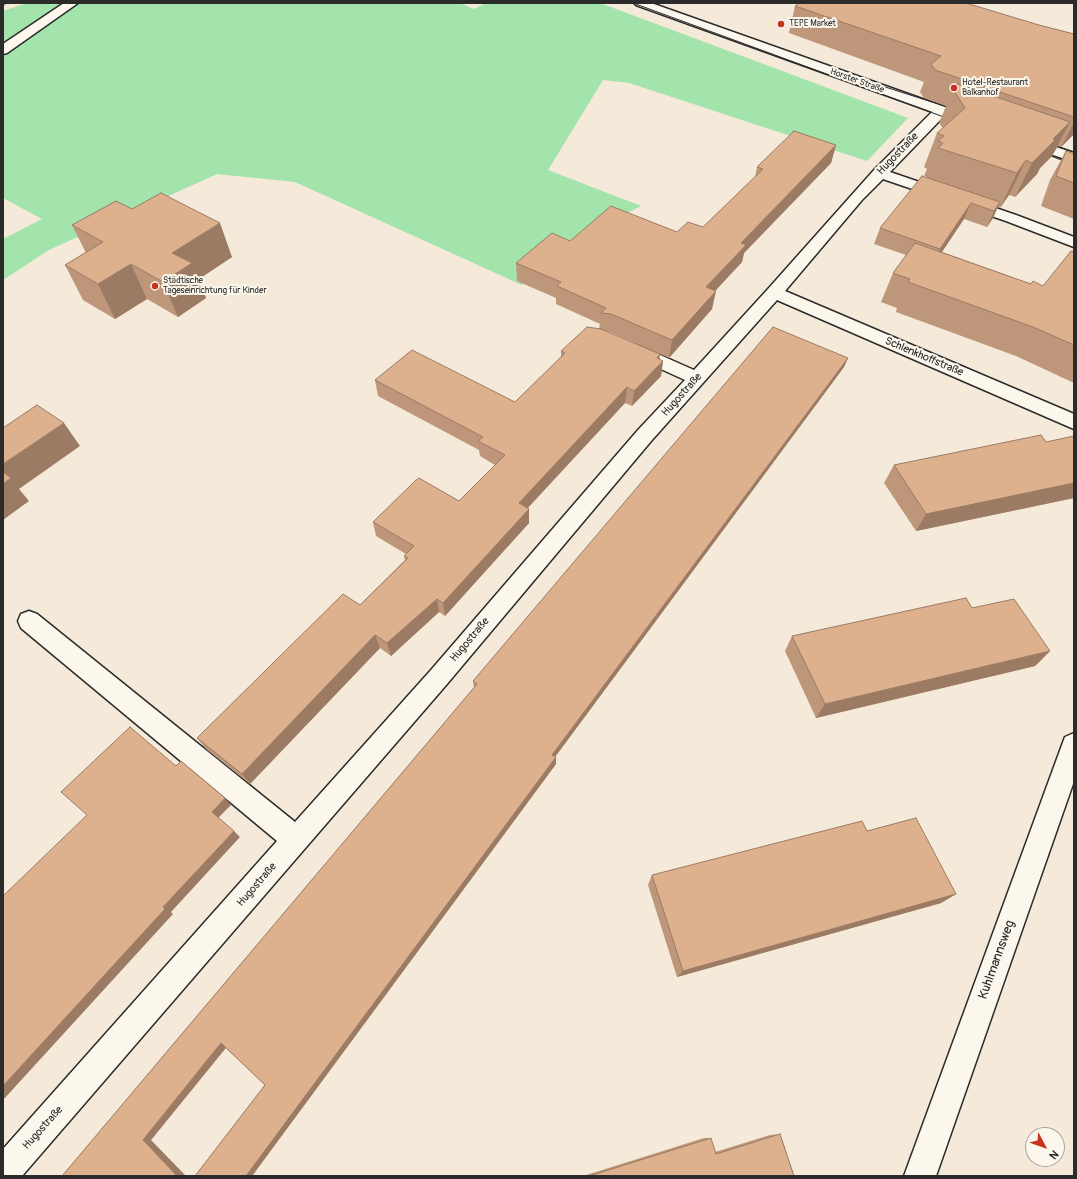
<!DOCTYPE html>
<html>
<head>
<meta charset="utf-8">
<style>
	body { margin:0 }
	#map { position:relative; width:1077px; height:1179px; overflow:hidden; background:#f5e9d9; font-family:Pangolin,sans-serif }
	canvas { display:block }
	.frame { position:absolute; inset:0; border:4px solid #2b2b2b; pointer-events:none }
	.north { position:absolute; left:1025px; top:1127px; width:40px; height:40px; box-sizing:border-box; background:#fbf7ec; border:1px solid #a8a59f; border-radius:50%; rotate:131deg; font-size:11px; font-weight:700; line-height:16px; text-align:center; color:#2b2b2b }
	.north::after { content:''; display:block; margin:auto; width:14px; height:18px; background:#c8321e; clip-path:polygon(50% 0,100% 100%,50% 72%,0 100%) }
</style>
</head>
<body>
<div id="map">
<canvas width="1077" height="1179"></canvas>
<div class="frame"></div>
<div class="north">N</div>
</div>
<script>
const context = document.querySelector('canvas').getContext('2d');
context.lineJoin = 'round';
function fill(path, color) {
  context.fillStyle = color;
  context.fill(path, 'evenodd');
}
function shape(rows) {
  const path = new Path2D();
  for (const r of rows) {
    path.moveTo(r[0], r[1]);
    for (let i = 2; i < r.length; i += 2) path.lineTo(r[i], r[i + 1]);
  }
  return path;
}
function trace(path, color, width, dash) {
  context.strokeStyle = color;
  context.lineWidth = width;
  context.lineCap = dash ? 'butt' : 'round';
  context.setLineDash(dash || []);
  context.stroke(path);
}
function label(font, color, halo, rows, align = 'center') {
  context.font = font + ' Pangolin,sans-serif';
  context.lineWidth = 4;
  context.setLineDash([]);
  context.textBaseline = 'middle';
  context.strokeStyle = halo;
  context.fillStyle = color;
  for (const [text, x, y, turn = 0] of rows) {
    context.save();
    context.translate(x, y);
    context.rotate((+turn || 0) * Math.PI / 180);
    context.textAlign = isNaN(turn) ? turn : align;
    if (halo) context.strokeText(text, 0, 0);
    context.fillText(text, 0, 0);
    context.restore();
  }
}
fill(shape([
	[27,3,460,3,474,9,486,3,600,3,908,118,867,161,629,83,603,80,548,170,641,206,552,251,522,285,295,182,217,174,49,250,3,280,3,239,42,219,3,198,3,11]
]), '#a3e3ac');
const minor = shape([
	[64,3,78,3,7,53,3,54,3,44,64,3],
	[941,107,946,108,948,111,946,114,890,172,1016,215,1074,237,1074,247,1006,221,883,179,862,200,785,291,1074,414,1074,429,777,300,652,440,447,684,22,1176,3,1176,3,1149,277,841,21,628,18,621,21,614,29,611,37,614,295,822,431,670,638,430,685,380,630,355,627,351,630,347,636,345,642,347,694,370,768,289,874,170,936,108,941,107],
	[1074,733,1074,781,936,1176,904,1176,1062,745,1065,737,1074,733]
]);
const major = shape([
	[634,3,651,3,976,118,978,121,976,124,966,124,636,5,634,3],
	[1026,137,1074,153,1074,162,1021,144,1019,141,1021,138,1026,137]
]);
trace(minor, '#2b2b2b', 3);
trace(major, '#2b2b2b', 3);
fill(minor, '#fbf7ec');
fill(major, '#fbf7ec');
trace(shape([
	[633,3,952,120],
	[854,77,957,110],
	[1048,143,1074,152],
	[1041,152,1074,165]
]), '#2b2b2b', 1);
fill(shape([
	[795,6,1039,25,1074,34,1074,134,1061,147,1058,146,1052,156,1040,168,1037,174,1015,197,1009,195,1000,208,998,207,993,218,987,227,964,219,942,252,1031,284,1043,286,1074,252,1074,383,1016,356,896,312,897,308,881,302,893,273,906,255,874,244,880,228,926,177,926,176,924,176,927,169,924,167,937,133,943,128,939,123,946,106,924,98,920,92,924,82,789,33],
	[836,145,831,163,744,253,742,262,715,291,712,309,669,358,610,332,606,331,663,361,661,376,632,406,625,403,528,508,529,523,445,616,439,612,391,656,380,648,250,784,206,749,197,738,360,605,405,560,404,556,406,554,376,536,373,522,459,501,495,465,480,456,479,450,378,396,375,380,515,402,561,357,561,351,599,329,600,324,556,304,556,298,517,281,516,263,570,241,677,232,703,227,755,177,757,167],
	[1066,151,1074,154,1074,219,1041,206,1050,180],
	[132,209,232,257,199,279,206,298,178,317,147,299,115,319,83,300,65,265,86,253,72,225],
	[848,358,844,367,555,757,556,757,556,764,252,1176,195,1176,265,1085,226,1048,151,1140,62,1176,474,688,473,681],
	[1074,436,1074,498,916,531,884,483,894,465,1046,442],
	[972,608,1050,651,1035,666,816,718,785,651,792,636],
	[867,831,956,894,941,903,677,977,648,885,652,875],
	[780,1134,794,1176,583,1176,704,1138,711,1138,715,1152,770,1135]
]), '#be977a');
fill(shape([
	[3,3,8,3,3,6],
	[1070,122,1052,156,1040,168,1037,174,1015,197,1032,163,1053,139],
	[1074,123,1074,134,1061,147],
	[836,145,831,163,744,253,742,262,702,305,706,287,741,243],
	[1026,160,1009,195,1000,208,1017,173],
	[1000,202,993,218,987,227,994,211],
	[971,203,964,219,933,265,940,249],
	[220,223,232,257,199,279,206,298,178,317,163,282,172,253],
	[131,264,147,299,115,319,98,284],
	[716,291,712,309,669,358,672,340],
	[660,354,659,365,663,361,661,376,632,406,634,391,657,358],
	[848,358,844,367,552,761,552,755],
	[627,387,625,403,519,517,519,503],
	[64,423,80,446,19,489,29,501,3,520,3,464],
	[1074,483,1074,498,916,531,926,514],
	[529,509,529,523,445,616,443,603],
	[437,599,439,612,391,656,387,643],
	[375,635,380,648,250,784,242,774],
	[1050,651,1035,666,816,718,825,704],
	[556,757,556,764,252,1176,246,1176],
	[225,798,231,805,218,818,212,812],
	[234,831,240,837,171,912,173,914,3,1100,3,1086,163,907],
	[956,894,941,903,677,977,683,971],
	[221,1043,228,1045,151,1140,186,1176,177,1176,143,1140]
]), '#9b7b63');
const building = shape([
	[799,3,966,3,1039,25,1074,34,1074,117,935,70,931,64,941,56,795,6,799,3],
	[958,84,1070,122,1053,139,1055,140,1032,163,1026,160,1017,173,938,148,943,143,938,141,944,136,937,133,965,108,953,89,958,84],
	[794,131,836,145,741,243,746,245,706,287,716,291,672,340,611,314,601,313,606,308,557,286,561,282,516,263,552,233,570,241,611,206,677,232,688,222,703,227,763,169,757,167,794,131],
	[1066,151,1074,154,1074,183,1056,176,1066,151],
	[922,176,1000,202,994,211,971,203,940,249,880,228,922,176],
	[161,193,220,223,172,253,192,263,163,282,131,264,98,284,65,265,103,242,72,225,116,201,132,209,161,193],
	[915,243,1031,284,1033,281,1043,286,1071,251,1074,252,1074,345,1033,327,908,282,910,279,893,273,915,243],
	[587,327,601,329,660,354,657,358,663,361,634,391,627,387,519,503,529,509,443,603,437,599,387,643,375,635,242,774,197,738,343,594,360,605,408,558,404,556,414,546,373,522,415,481,419,478,459,501,505,455,478,441,483,437,375,380,412,350,515,402,565,353,561,351,587,327],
	[773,327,848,358,552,755,556,757,246,1176,195,1176,265,1085,221,1043,143,1140,177,1176,62,1176,477,684,473,681,773,327],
	[37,405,64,423,3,464,3,428,37,405],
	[1041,435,1046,442,1074,436,1074,483,926,514,894,465,1041,435],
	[3,472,11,478,3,484,3,472],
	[966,598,972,608,1014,599,1050,651,825,704,792,636,966,598],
	[130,727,176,766,181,761,225,798,212,812,234,831,163,907,165,909,3,1086,3,896,87,815,61,792,130,727],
	[916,818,956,894,683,971,652,875,862,821,867,831,916,818],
	[780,1134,794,1176,589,1176,711,1138,716,1154,780,1134]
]);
fill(building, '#ddb08e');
trace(building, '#9b7b63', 1);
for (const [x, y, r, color] of [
	[781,24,4,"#c8321e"],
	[954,88,4,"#c8321e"],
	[155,286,4,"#c8321e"]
]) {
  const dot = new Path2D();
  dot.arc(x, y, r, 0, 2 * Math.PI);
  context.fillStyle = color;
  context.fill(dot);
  trace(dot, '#fbf7ec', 1.5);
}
label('9px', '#2b2b2b', '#fbf7ec', [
	["TEPE Market",789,24],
	["Hotel-Restaurant",962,83],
	["Balkanhof",962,93],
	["Städtische",163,281],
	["Tageseinrichtung für Kinder",163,291]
], 'left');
label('9px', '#2b2b2b', '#fbf7ec', [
	["Horster Straße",857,81,20]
]);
label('11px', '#2b2b2b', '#fbf7ec', [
	["Hugostraße",898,154,-46],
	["Schlenkhoffstraße",924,357,23],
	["Hugostraße",682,395,-48],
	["Hugostraße",470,640,-50],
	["Hugostraße",257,885,-49],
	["Hugostraße",43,1128,-48]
]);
label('13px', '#2b2b2b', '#fbf7ec', [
	["Kuhlmannsweg",997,960,-70]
]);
</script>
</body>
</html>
